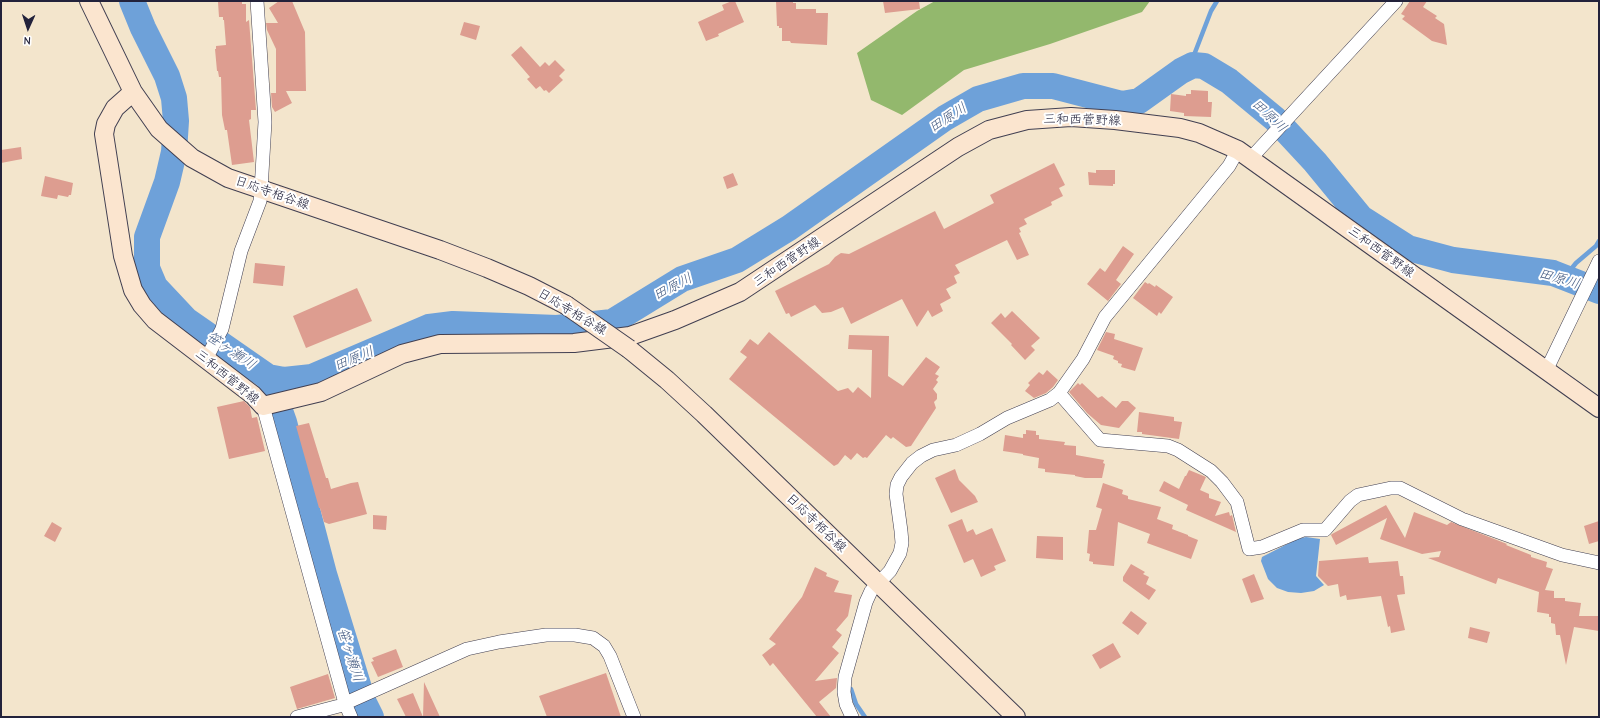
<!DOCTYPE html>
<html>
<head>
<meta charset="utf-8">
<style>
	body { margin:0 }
	#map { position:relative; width:1600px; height:718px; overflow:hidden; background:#f3e5cc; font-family:"Comic Neue",sans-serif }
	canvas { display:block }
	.frame { position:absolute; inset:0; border:2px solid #22223b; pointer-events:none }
	.north { position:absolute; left:8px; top:8px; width:40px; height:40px; -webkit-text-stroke:3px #fff; paint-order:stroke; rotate:183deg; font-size:11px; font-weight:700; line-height:16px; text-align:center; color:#22223b }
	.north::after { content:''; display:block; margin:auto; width:14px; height:18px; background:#22223b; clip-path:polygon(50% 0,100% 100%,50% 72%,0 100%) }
</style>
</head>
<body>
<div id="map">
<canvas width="1600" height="718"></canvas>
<div class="frame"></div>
<div class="north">N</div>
</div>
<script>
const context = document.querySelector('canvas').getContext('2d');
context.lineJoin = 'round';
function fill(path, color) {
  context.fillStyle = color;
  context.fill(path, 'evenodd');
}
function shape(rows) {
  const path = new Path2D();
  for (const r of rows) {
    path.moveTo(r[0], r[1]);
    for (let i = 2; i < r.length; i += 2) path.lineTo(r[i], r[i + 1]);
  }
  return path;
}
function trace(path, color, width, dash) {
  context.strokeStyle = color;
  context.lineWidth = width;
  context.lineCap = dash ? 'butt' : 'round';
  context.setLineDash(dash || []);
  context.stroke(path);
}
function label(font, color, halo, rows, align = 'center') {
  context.font = font + ' "Comic Neue","Klee One",sans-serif';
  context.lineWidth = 4;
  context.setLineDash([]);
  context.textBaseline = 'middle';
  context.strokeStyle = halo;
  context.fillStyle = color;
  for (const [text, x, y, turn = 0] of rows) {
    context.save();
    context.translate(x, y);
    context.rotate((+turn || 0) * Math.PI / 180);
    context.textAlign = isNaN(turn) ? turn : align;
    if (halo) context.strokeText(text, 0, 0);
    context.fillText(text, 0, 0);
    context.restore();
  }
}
fill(shape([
	[935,1,1150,1,1142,12,1050,44,964,70,902,115,871,100,857,53,917,11]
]), '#93b86d');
fill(shape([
	[1306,537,1320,539,1316,576,1324,585,1314,591,1301,593,1288,592,1277,588,1268,579,1261,561,1262,557,1297,539]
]), '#6ea1d9');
trace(shape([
	[1193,65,1194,55,1211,11,1217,1],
	[1564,278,1576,263,1596,246,1599,241],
	[851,689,856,704,865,717]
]), '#6ea1d9', 4.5);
trace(shape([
	[132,1,143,28,167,76,174,98,176,121,174,152,167,182,147,237,147,268,155,287,186,320,268,377,284,422,324,574,363,701,371,717],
	[268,377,284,380,312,377,429,327,453,324,557,328,612,322,682,279,737,260,789,228,945,118,978,99,1023,86,1053,86,1122,104,1139,101,1181,71,1193,65,1204,66,1229,81,1275,119,1315,162,1361,218,1408,248,1453,260,1553,273,1599,291]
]), '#6ea1d9', 26);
fill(shape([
	[220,1,242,1,242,4,246,4,246,22,249,20,256,110,251,110,251,119,249,120,254,162,232,165,227,130,225,130,222,115,221,77,219,77,218,71,217,71,215,49,216,49,216,46,226,45,224,20,223,20,223,17,219,17,218,2],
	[279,1,292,1,305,32,306,91,286,91,292,103,275,112,272,107,271,93,276,93,276,49,267,30,266,23,278,23,269,8],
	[732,1,735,1,744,22,718,34,719,36,706,41,698,22,724,10,722,5],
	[776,1,793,1,793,3,796,3,796,9,816,9,816,13,828,13,827,45,791,43,790,41,782,41,782,28,779,28,779,26,777,26],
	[883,1,919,1,920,9,885,13],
	[1410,1,1427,1,1423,7,1437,16,1435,18,1444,24,1447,45,1432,41,1402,19,1405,16,1401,14],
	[464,22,480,26,476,40,460,35],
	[521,46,540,67,545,62,549,66,555,60,565,70,559,76,563,80,549,93,546,90,544,91,540,86,536,89,527,79,530,77,511,55],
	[1191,90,1208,91,1208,102,1212,102,1211,117,1184,116,1184,113,1170,111,1171,94,1186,96,1186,94,1191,94],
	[21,147,22,159,1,163,1,150],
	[1054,163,1065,185,1059,188,1063,196,1051,202,1052,205,1024,219,1027,224,1019,228,1021,232,1019,233,1029,255,1017,260,1007,240,955,265,960,273,954,276,957,283,946,289,951,298,940,304,943,311,932,317,928,310,917,327,902,299,851,324,843,307,831,312,822,313,815,305,791,317,789,313,786,314,775,291,829,264,835,257,841,253,849,254,935,211,944,229,994,203,990,195],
	[1096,170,1115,170,1115,184,1113,184,1113,186,1089,185,1088,172,1096,173],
	[733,173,738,185,727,189,723,177],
	[45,176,73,183,71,195,69,195,68,197,58,195,57,199,41,196],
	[1123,246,1134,254,1116,280,1121,284,1108,301,1087,284,1100,268,1105,272],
	[255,263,285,266,283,286,253,283],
	[1145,282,1148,284,1149,283,1155,287,1156,285,1173,297,1161,314,1159,312,1157,316,1133,298],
	[357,288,372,321,306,348,293,316],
	[1012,311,1040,338,1031,346,1035,350,1025,360,1011,345,1012,344,991,323,1001,313,1005,318],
	[769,332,838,391,848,388,853,393,858,387,871,398,872,350,848,349,849,335,889,336,888,376,903,386,926,357,940,367,935,374,939,376,936,380,938,382,933,389,937,394,937,399,934,402,936,408,911,446,906,447,893,437,891,439,886,435,867,458,865,457,863,458,857,453,851,460,845,455,838,464,834,466,729,379,747,357,740,352,750,339,758,345],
	[1106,332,1115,334,1114,339,1143,348,1135,371,1121,367,1122,364,1118,363,1118,361,1113,359,1114,356,1097,350],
	[1047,370,1058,380,1053,387,1046,393,1034,398,1025,391,1030,385,1028,383,1039,372,1043,375],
	[1078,383,1080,385,1082,383,1098,398,1102,396,1116,408,1122,401,1128,401,1136,408,1119,428,1101,425,1087,413,1069,392],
	[244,401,250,407,252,418,257,417,265,451,229,459,217,407],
	[1139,412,1174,417,1174,421,1182,422,1179,439,1142,434,1142,432,1137,432],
	[309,423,326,478,328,478,331,489,351,483,358,482,367,514,329,524,324,522,320,508,319,508,296,426],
	[1026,430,1036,431,1036,435,1039,435,1039,439,1065,442,1064,445,1076,446,1076,455,1104,460,1103,463,1105,464,1102,478,1085,478,1075,476,1075,475,1045,472,1045,469,1038,468,1039,458,1023,455,1023,454,1003,451,1005,435,1023,438,1023,434,1026,434],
	[955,469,959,480,975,496,978,502,951,513,935,478],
	[1189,470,1206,477,1200,490,1209,494,1209,498,1221,502,1215,516,1229,512,1230,516,1232,515,1236,532,1186,510,1188,505,1159,491,1164,481,1179,489,1185,476,1186,476],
	[1103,483,1123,490,1122,494,1128,496,1128,499,1161,507,1157,519,1173,525,1172,529,1188,535,1188,536,1198,540,1191,559,1147,543,1150,534,1118,522,1114,566,1093,564,1093,562,1089,561,1090,554,1087,553,1089,530,1096,530,1102,509,1096,507],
	[1386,505,1405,538,1414,512,1447,525,1451,522,1507,544,1506,545,1531,555,1531,557,1547,562,1546,567,1553,569,1545,590,1554,591,1554,598,1565,598,1565,601,1581,603,1579,616,1599,616,1599,631,1574,627,1566,665,1560,635,1556,635,1555,624,1551,623,1551,617,1549,617,1549,614,1537,612,1539,592,1498,578,1496,584,1428,558,1439,557,1441,551,1422,554,1380,539,1387,518,1336,545,1331,535,1332,534],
	[373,515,387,516,386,530,373,529],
	[962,519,967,532,973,529,976,535,992,528,1006,561,994,566,996,570,981,577,973,559,964,563,948,525],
	[1599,521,1599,541,1589,544,1584,526],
	[52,522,62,528,55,542,44,536],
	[1037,536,1063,537,1063,560,1036,558],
	[1368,557,1369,563,1398,561,1400,576,1403,576,1405,594,1397,595,1405,630,1391,633,1390,626,1388,627,1381,596,1347,600,1346,595,1340,597,1338,584,1328,586,1318,576,1319,561],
	[1131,564,1145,572,1143,574,1149,577,1146,584,1156,590,1149,600,1123,581,1123,577],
	[815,567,827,573,826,576,839,581,834,592,852,595,848,616,836,630,842,635,832,647,839,653,815,681,837,678,836,688,819,702,831,717,817,717,773,663,770,666,762,655,776,644,769,639,802,597],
	[1254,574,1264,599,1251,603,1242,579],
	[1131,611,1147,623,1138,635,1122,623],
	[1470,627,1490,632,1487,643,1468,638],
	[1113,643,1121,657,1100,669,1092,655],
	[396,649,403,667,378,677,371,662,374,661,372,658],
	[606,673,621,717,547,717,539,696],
	[328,674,335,698,297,709,290,687],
	[424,682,440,717,423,717],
	[413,693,423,717,406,717,397,699]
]), '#dd9d90');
const minor = shape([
	[1238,150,1229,166,1105,317,1083,359,1059,393,1100,440,1168,446,1178,450,1211,471,1222,482,1237,502,1249,549,1262,547,1303,530,1325,530,1350,501,1358,495,1391,488,1400,488,1462,519,1562,555,1599,563],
	[1251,158,1396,1],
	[206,359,222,329,241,251,260,201,261,190,265,122,257,1],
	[1546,371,1599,261],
	[263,406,345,703,351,717],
	[297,717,339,706,467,649,499,642,546,635,575,635,593,638,604,646,610,656,634,717],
	[852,717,846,704,844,692,845,677,866,602,871,591,890,571,900,553,902,543,901,531,896,494,897,485,901,477,912,463,921,456,933,450,956,445,980,434,1007,418,1050,400,1059,393]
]);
const secondary = shape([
	[89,1,133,92,159,129,192,158,228,178,440,250,487,268,529,286,566,305],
	[133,92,115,108,106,124,104,134,123,256,133,290,142,305,155,320,253,395,263,406,321,392,402,354,440,344,574,343,630,336,675,320,740,292,958,147,989,130,1027,120,1071,117,1115,120,1180,128,1199,133,1238,150,1599,408],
	[629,349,667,380,704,414,1016,717]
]);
trace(minor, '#413f51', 14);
trace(secondary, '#413f51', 20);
trace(minor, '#fff', 13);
trace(secondary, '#fbe5cf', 18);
const secondaryBridge = shape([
	[566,305,629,349]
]);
trace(secondaryBridge, '#413f51', 20, []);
trace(secondaryBridge, '#fbe5cf', 18);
label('13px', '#22223b', '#fff', [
	["三和西菅野線",1082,120,1],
	["日応寺栢谷線",272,193,19],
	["三和西菅野線",1381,252,36],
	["三和西菅野線",787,262,-34],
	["日応寺栢谷線",572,312,31],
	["三和西菅野線",227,377,39],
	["日応寺栢谷線",816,523,44]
]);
label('italic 14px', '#445b82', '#fff', [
	["田原川",1269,116,43],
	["田原川",948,118,-33],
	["田原川",1559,279,16],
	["田原川",673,287,-28],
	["笹ヶ瀬川",231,351,34],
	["田原川",354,359,-23],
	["笹ヶ瀬川",350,655,72]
]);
</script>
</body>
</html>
